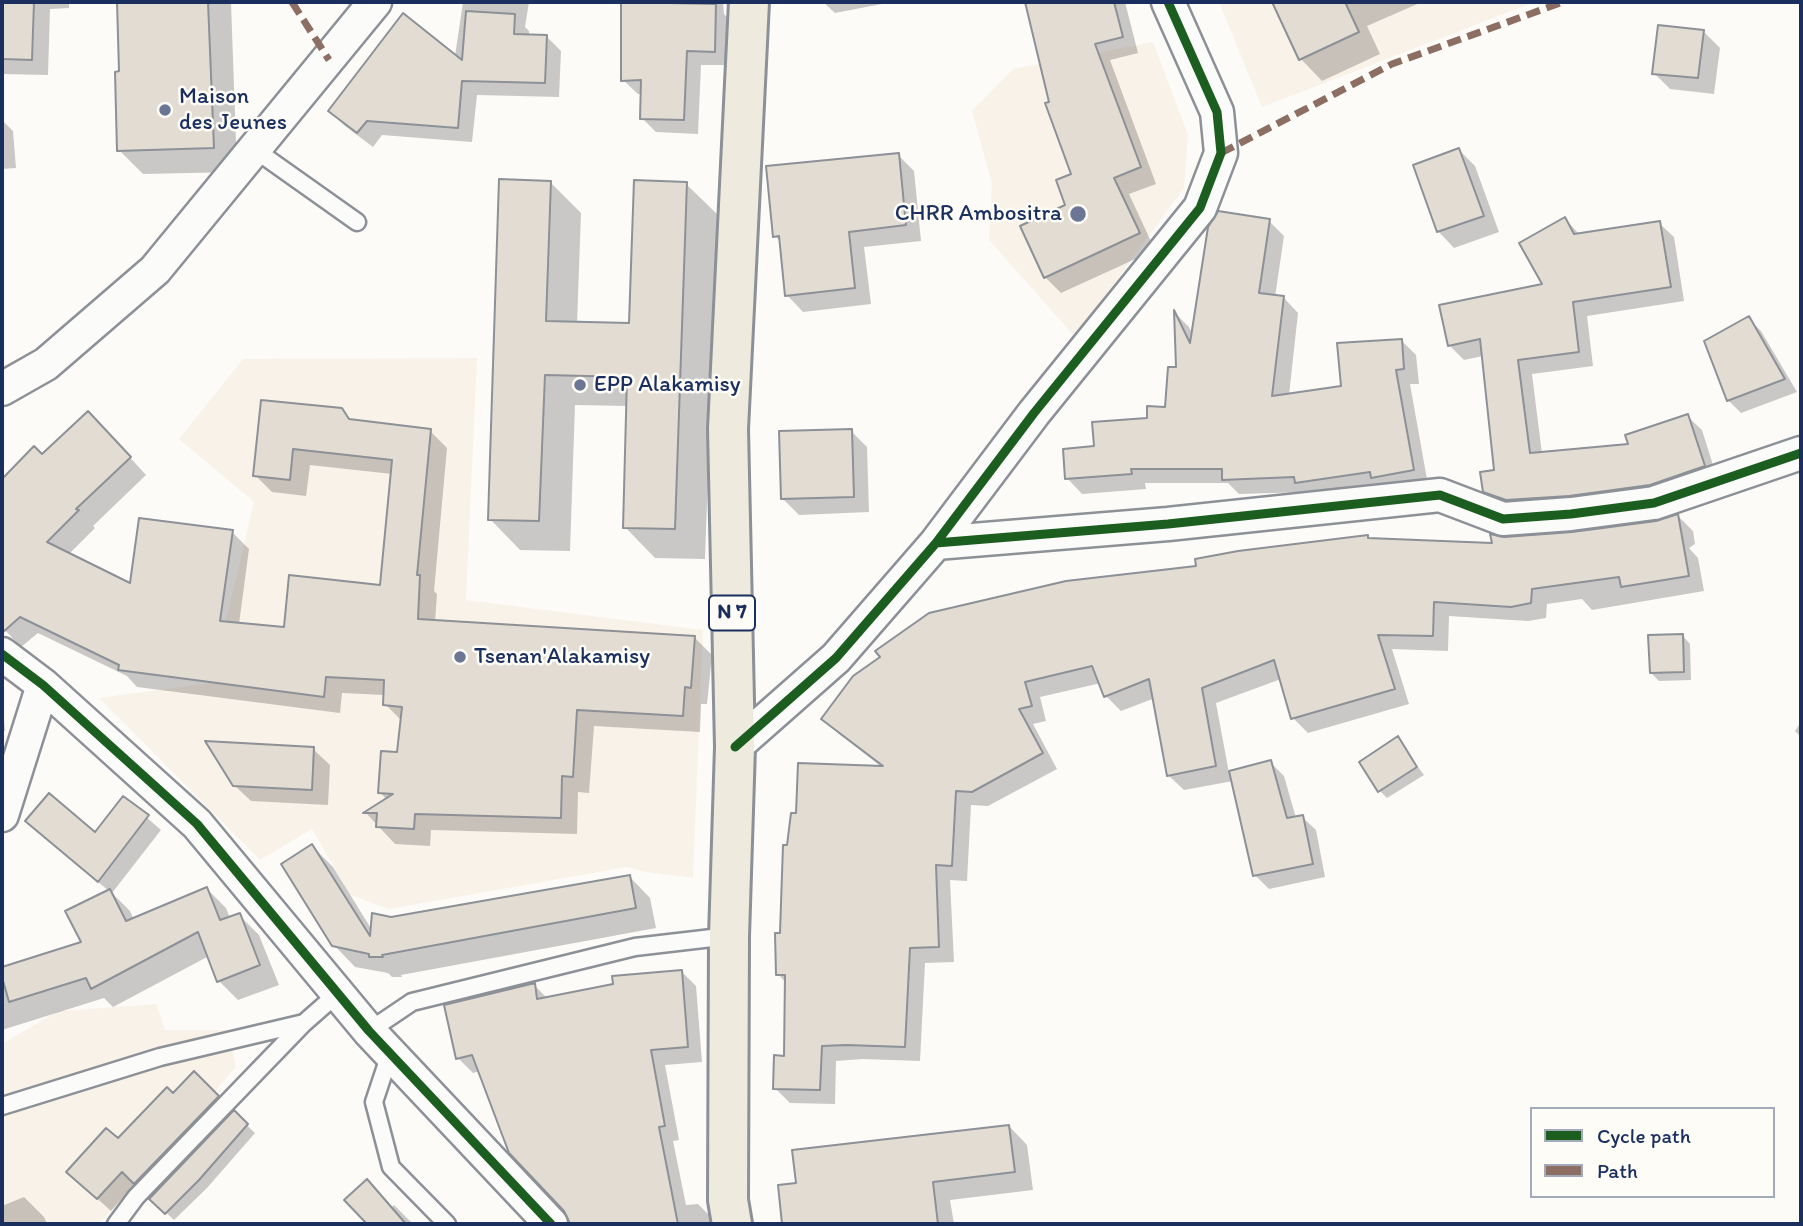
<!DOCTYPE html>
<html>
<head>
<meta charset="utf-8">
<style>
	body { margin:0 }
	#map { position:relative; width:1803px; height:1226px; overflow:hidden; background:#fcfbf8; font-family:Itim,sans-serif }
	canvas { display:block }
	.frame { position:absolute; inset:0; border:4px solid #1b2f5e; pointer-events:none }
	.legend { position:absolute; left:1530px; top:1107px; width:245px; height:91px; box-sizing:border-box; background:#fdfcf7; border:2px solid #a3aaba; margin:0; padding:9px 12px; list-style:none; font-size:21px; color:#1b2f5e }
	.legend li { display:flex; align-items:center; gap:14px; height:35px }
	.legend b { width:35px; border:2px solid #a3aaba }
</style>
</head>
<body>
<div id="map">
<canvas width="1803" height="1226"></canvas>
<div class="frame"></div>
<ul class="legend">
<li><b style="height:9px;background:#1b5e20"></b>Cycle path</li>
<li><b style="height:9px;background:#8d6e63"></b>Path</li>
</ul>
</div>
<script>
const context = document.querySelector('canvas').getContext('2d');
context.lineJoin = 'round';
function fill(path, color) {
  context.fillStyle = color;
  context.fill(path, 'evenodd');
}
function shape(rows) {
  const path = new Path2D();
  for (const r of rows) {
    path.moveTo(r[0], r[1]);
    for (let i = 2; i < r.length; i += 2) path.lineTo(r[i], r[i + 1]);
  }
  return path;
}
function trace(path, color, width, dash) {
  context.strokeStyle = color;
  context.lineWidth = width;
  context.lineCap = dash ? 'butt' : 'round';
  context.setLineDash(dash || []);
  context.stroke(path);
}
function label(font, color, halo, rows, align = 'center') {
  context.font = font + ' Itim,sans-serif';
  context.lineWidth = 5;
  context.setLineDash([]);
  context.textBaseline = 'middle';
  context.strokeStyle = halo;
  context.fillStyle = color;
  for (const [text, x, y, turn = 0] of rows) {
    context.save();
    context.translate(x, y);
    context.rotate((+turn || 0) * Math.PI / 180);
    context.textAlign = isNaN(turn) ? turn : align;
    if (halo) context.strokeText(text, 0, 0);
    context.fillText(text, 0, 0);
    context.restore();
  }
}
fill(shape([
	[1219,2,1535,2,1262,107],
	[1153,42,1188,135,1184,188,1075,337,989,240,992,184,972,111,1013,69],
	[477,358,466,600,703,630,693,878,646,872,627,867,389,909,350,895,312,829,260,860,99,698,211,683,254,502,179,439,243,359],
	[156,1004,165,1030,228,1030,236,1067,99,1224,2,1224,2,1044,58,1011]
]), '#f9f2e8');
fill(shape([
	[2,2,69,2,69,8,50,9,48,75,2,74],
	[119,2,231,2,237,172,143,174,119,150],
	[337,2,366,2,361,7],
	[463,2,529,2,525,27,529,31,529,36,546,36,561,51,559,97,477,95,472,142,382,135,373,147,345,126,330,111,455,56],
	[623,2,723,2,724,14,730,20,729,65,701,65,698,134,656,132,642,118,643,94,638,94,623,80],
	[823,2,881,2,882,4,835,13],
	[1027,2,1125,2,1138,53,1110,60,1156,184,1129,194,1155,250,1061,293,1045,277,1067,206,1074,175,1051,103],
	[1274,2,1422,2,1367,26,1380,54,1322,81,1301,59],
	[1704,32,1720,48,1714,94,1670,89,1654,73],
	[2,120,13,131,16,168,2,169],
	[1459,150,1475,166,1499,232,1454,248,1438,231],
	[898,155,914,171,921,241,864,247,871,304,803,312,787,295,781,242,775,236],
	[550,182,581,213,577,324,631,325,686,184,717,214,705,559,655,558,625,527,628,406,575,405,570,551,520,550,490,519],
	[1565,219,1580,235,1659,223,1674,237,1684,301,1587,316,1593,366,1532,374,1542,454,1630,445,1687,416,1702,430,1718,481,1585,510,1500,506,1485,491,1496,472,1483,356,1464,360,1449,345,1545,286],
	[1269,221,1284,236,1275,297,1283,297,1298,313,1289,395,1342,388,1401,340,1416,355,1419,384,1410,384,1428,485,1312,497,1306,492,1239,494,1228,483,1145,483,1146,489,1082,494,1067,478,1096,448,1167,408,1178,369,1176,314,1189,327,1193,336],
	[1748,318,1761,331,1797,392,1741,413,1728,400],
	[341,410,352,421,430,431,447,448,434,591,437,594,435,622,695,638,712,655,707,704,701,704,700,732,594,726,589,793,578,792,577,834,431,830,430,846,395,844,366,813,387,800,380,792,399,754,402,721,385,704,385,695,342,693,340,713,137,687,127,676,38,633,21,647,2,627,2,499,41,456,105,430,146,475,93,526,95,528,68,555,132,586,232,532,249,549,239,624,285,629,382,587,392,474,310,465,306,496,272,492,255,475],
	[851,431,867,447,869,512,799,515,782,498],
	[1678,516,1693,531,1695,544,1689,548,1698,558,1704,591,1592,610,1582,599,1547,604,1546,618,1528,621,1449,616,1448,651,1392,649,1409,704,1308,733,1293,718,1281,679,1216,703,1229,773,1270,762,1284,776,1296,818,1302,817,1316,830,1325,877,1269,889,1255,875,1233,781,1184,790,1168,775,1155,698,1121,711,1106,696,1101,683,1040,697,1046,721,1033,724,1057,769,988,806,971,805,967,881,950,880,954,962,925,963,920,1061,862,1059,836,1061,835,1104,790,1103,775,1088,786,1058,786,983,778,974,789,847,797,815,883,768,839,734,824,719,1198,568,1367,537,1370,540,1494,545,1504,539,1573,534,1657,523],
	[1683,636,1690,644,1691,680,1659,681,1651,673],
	[2,693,5,731,2,731],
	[1801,722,1801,737,1795,731],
	[1397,739,1424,775,1387,798,1380,791],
	[313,749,330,765,328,805,251,801,234,785],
	[124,798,161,830,112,893,130,911,134,920,207,889,226,908,230,918,239,915,259,935,279,985,238,1000,219,981,209,956,113,1007,104,998,2,1030,2,969,83,943,109,891,40,834,95,834],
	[312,846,333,867,372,930,630,877,650,898,656,928,401,975,402,977,392,977,388,973,355,967,334,945],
	[681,971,696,986,702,1062,665,1065,679,1140,673,1141,686,1205,698,1204,713,1219,713,1224,572,1224,566,1210,480,1071,473,1073,458,1058,534,985,548,999],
	[194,1073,231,1109,148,1195,136,1183,111,1211,81,1184],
	[234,1113,255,1133,207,1188,174,1220,152,1199],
	[1009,1126,1027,1145,1033,1190,950,1200,954,1224,787,1224,781,1186,798,1184],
	[367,1182,392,1207,394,1205,413,1224,369,1224,347,1200],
	[24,1197,44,1217,47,1224,2,1224,2,1206]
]), '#0003');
const building = shape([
	[2,2,34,2,32,60,2,59,2,2],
	[117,2,208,2,214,148,117,151,115,72,119,71,117,2],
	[621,2,716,4,715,52,687,51,684,120,640,119,641,80,621,81,621,2],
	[1025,2,1114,2,1123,37,1095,44,1141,167,1114,178,1140,233,1044,278,1020,226,1065,205,1056,180,1071,174,1045,103,1049,102,1025,2],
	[1272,2,1345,2,1359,32,1299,60,1272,2],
	[466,11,515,14,514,34,547,35,545,83,462,81,458,128,367,121,357,133,328,111,403,13,462,60,466,11],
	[1658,25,1704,30,1698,78,1652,74,1658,25],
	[1459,148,1484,216,1437,232,1413,165,1459,148],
	[899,153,906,225,849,232,855,288,785,296,779,236,773,237,766,166,899,153],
	[499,179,551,181,546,321,629,323,634,180,687,182,675,529,623,528,627,377,545,375,539,521,488,520,499,179],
	[1218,211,1270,219,1259,293,1284,296,1272,396,1341,386,1337,343,1402,339,1404,369,1396,370,1414,470,1371,478,1370,472,1295,483,1294,477,1222,480,1222,469,1131,469,1132,474,1065,479,1063,449,1094,446,1092,422,1147,418,1147,406,1165,407,1168,367,1176,367,1174,310,1190,343,1208,227,1218,211],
	[1565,217,1574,234,1660,221,1671,287,1573,302,1579,352,1518,360,1530,453,1628,444,1625,435,1688,414,1705,466,1650,485,1569,496,1506,500,1483,492,1480,472,1494,470,1480,339,1448,346,1439,305,1542,284,1519,243,1565,217],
	[1749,316,1785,379,1727,401,1704,341,1749,316],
	[261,400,342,408,349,419,431,429,417,575,420,575,418,619,695,636,691,688,685,687,683,716,577,710,573,777,562,776,561,818,415,814,414,829,376,827,377,813,363,813,393,794,378,793,381,751,397,752,402,707,383,705,384,680,326,677,324,697,118,670,119,665,20,617,2,633,2,479,34,446,42,454,88,411,131,457,76,509,79,510,47,542,130,583,139,518,233,530,220,621,284,627,289,575,380,585,392,460,293,449,290,480,253,476,261,400],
	[852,429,854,497,781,499,779,431,852,429],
	[1678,514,1689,576,1621,587,1619,577,1532,589,1531,603,1511,607,1434,602,1433,636,1378,635,1395,689,1291,719,1274,660,1202,688,1216,766,1167,776,1149,679,1104,697,1092,666,1025,682,1032,706,1019,709,1043,753,972,792,956,791,952,866,936,865,939,947,910,948,905,1047,846,1045,822,1046,820,1090,773,1089,774,1055,784,1056,785,975,776,975,775,933,780,933,783,845,787,845,791,813,796,813,798,763,883,766,821,719,853,676,880,657,875,651,929,613,1066,581,1196,566,1195,559,1238,551,1368,535,1368,538,1492,543,1490,534,1504,537,1572,532,1656,521,1678,514],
	[1683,634,1684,672,1650,673,1648,635,1683,634],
	[1398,736,1417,767,1378,792,1359,762,1398,736],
	[205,741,314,747,312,790,233,786,205,741],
	[1271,760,1287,818,1303,815,1313,864,1253,876,1229,771,1271,760],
	[49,793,95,832,123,796,149,815,98,882,25,821,49,793],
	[312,844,370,936,372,913,391,917,630,875,636,908,382,955,383,957,369,957,369,954,332,946,281,864,312,844],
	[207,887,220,920,240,913,260,965,217,982,198,932,91,989,86,978,9,1002,2,977,2,967,81,942,65,911,110,889,126,921,207,887],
	[682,970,688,1047,651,1050,665,1126,659,1127,678,1224,570,1224,564,1211,509,1153,472,1055,456,1059,444,1005,535,983,537,999,613,984,612,976,682,970],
	[194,1071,219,1096,134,1184,122,1172,97,1199,66,1172,106,1128,118,1138,167,1087,173,1093,194,1071],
	[234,1110,248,1124,199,1180,165,1214,149,1199,234,1110],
	[1009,1125,1015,1172,933,1182,938,1224,782,1224,778,1185,796,1183,792,1150,1009,1125],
	[367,1179,406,1224,367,1224,344,1200,367,1179]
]);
fill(building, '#e3dcd3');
trace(building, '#8c9097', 2);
const service = shape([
	[254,149,357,222],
	[369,1031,412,1002,635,947,729,936],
	[390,1054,374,1102,391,1167,447,1224],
	[2,1106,160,1057,304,1023],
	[116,1224,136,1197,304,1023,337,994]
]);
const minor = shape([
	[2,389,46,364,155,270,375,2],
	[936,543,1168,524,1440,495,1503,519,1571,514,1654,503,1801,453],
	[2,654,43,685,197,824,369,1031,551,1224],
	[735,747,836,658,936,543,1034,413,1200,208,1221,153,1217,112,1168,2],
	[2,815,43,685]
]);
const primary = shape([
	[732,1224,728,1200,729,936,735,747,728,429,749,2]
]);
trace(service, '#8c9097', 21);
trace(minor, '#8c9097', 37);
trace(primary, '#8c9097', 44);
trace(service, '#fbfbf9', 16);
trace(minor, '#fbfbf9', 32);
trace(primary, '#eeeadd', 38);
trace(shape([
	[292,2,329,60],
	[1221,153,1392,64,1563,2]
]), '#8d6e63', 7, [14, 7]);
trace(shape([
	[936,543,1168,524,1440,495,1503,519,1571,514,1654,503,1801,453],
	[2,654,43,685,197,824,369,1031,551,1224],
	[735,747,836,658,936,543,1034,413,1200,208,1221,153,1217,112,1168,2]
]), '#1b5e20', 9);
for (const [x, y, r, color] of [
	[165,110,7,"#6a7694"],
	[1078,214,9,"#6a7694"],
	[580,385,7,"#6a7694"],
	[460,657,7,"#6a7694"]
]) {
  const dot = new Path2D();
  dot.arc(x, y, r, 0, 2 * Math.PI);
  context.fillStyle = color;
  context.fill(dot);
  trace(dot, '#fdfcf7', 2.5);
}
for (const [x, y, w] of [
	[732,613,46]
]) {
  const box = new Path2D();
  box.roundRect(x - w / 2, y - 17.5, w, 35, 5);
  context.fillStyle = '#fdfcf7';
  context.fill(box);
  trace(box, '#1b2f5e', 2);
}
label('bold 21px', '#1b2f5e', null, [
	["N 7",732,613]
]);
label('23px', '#1b2f5e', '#fdfcf7', [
	["Maison",179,97],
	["des Jeunes",179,123],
	["CHRR Ambositra",1062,214,"right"],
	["EPP Alakamisy",594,385],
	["Tsenan'Alakamisy",474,657]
], 'left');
</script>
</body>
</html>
